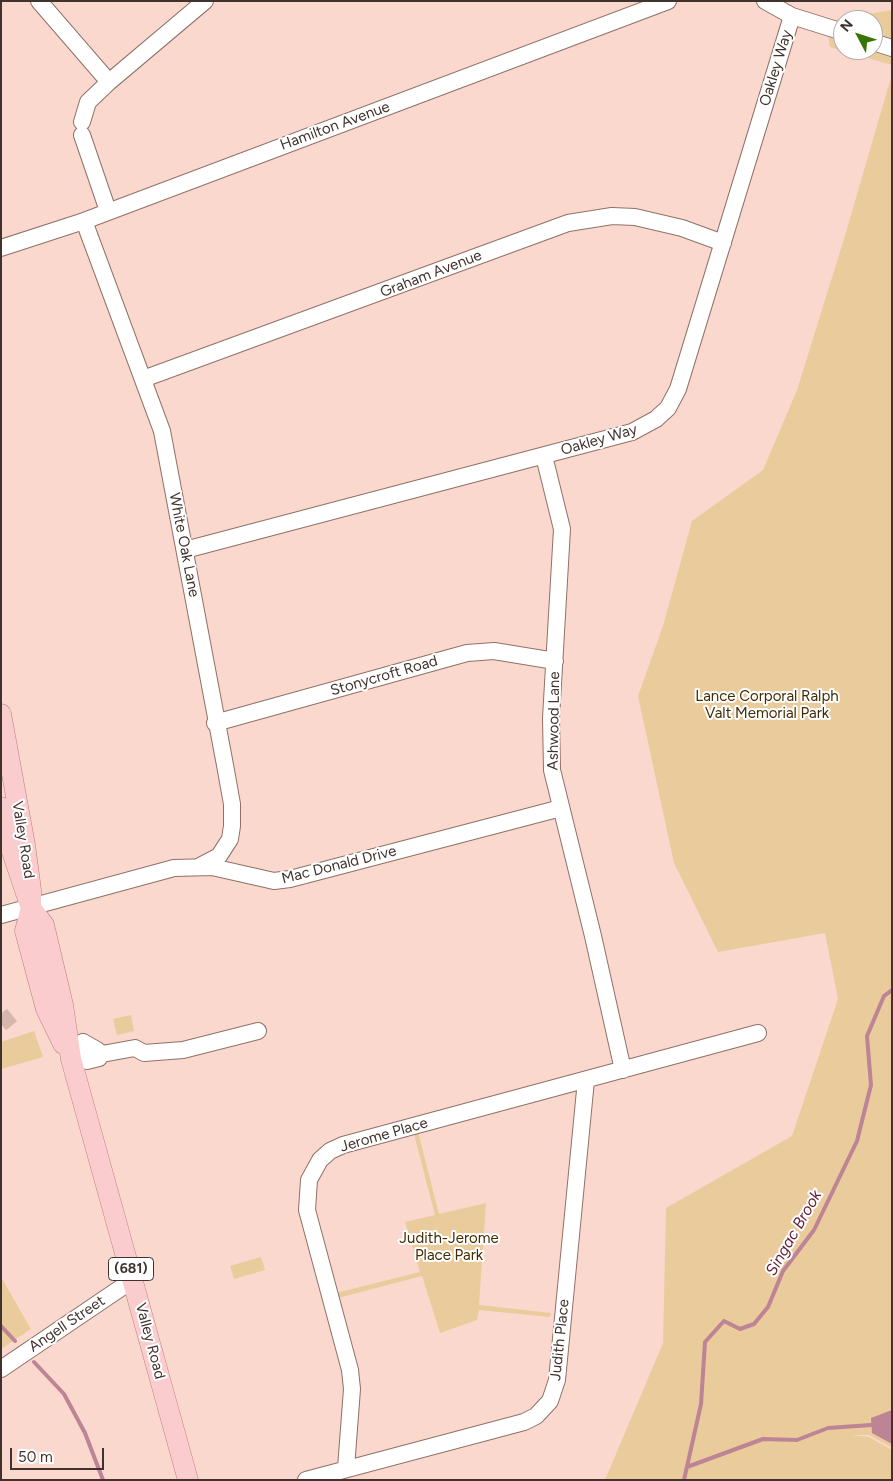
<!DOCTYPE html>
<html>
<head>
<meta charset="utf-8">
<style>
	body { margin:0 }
	#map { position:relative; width:893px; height:1481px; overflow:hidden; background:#fbd8cd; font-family:Figtree,sans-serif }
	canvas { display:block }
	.frame { position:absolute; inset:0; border:2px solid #40332e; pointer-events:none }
	.north { position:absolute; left:833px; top:10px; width:50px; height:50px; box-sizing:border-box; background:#fff; border:1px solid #b3adab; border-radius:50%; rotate:310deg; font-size:14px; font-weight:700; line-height:20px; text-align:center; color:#40332e }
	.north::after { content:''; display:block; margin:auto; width:18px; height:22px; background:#397409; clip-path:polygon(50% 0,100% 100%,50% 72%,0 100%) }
	.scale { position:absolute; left:10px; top:1448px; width:94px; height:22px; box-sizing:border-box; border:2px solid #40332e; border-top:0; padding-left:6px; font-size:15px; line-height:18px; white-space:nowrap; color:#40332e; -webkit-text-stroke:4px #fff; paint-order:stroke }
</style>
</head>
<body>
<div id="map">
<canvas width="893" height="1481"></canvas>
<div class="frame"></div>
<div class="north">N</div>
<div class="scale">50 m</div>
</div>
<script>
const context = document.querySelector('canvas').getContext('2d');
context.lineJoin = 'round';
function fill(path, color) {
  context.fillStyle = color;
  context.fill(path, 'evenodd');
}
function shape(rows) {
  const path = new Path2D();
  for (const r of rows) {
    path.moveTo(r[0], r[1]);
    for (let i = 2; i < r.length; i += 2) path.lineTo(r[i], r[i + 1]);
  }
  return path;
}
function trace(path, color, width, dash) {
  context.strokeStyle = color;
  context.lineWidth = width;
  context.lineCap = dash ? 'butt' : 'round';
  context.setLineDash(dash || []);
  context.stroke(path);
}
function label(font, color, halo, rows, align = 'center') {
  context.font = font + ' Figtree,sans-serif';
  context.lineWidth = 4;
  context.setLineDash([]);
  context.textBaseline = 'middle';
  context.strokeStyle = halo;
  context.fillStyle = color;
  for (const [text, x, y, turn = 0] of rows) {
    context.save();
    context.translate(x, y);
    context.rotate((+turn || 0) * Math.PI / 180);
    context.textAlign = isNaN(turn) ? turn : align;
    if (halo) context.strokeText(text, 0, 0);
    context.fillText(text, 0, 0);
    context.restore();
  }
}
fill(shape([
	[892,10,892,65,830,47,827,27,838,19],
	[843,20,873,20,873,50,843,50],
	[892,74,892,1448,869,1435,851,1435,869,1437,892,1450,892,1480,605,1480,663,1343,666,1208,792,1136,838,999,825,933,718,952,674,863,638,696,663,626,692,521,763,470,797,390,844,239],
	[131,1015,134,1031,117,1035,113,1019],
	[34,1031,43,1057,1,1069,1,1042],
	[418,1132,439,1214,486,1203,479,1305,551,1313,550,1317,479,1310,477,1320,440,1333,422,1276,338,1298,336,1293,420,1272,405,1222,435,1215,414,1134],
	[261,1257,265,1270,234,1279,230,1266],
	[1,1277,31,1329,1,1349]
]), '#eacb9c');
fill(shape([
	[892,1410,892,1444,872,1433,871,1418]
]), '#bd8495');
trace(shape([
	[1,1326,15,1341],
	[34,1362,64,1394,85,1433,103,1480],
	[687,1467,763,1439,797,1440,828,1428,871,1425],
	[684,1480,701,1404,705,1342,724,1321,740,1329,754,1324,768,1307,783,1271,814,1230,857,1141,871,1085,867,1036,884,996,892,990]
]), '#bd8495', 4);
trace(shape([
	[1,1024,12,1015]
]), '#d6b7ad', 16, [16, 8]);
const minor = shape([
	[39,1,109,82,205,1],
	[765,1,792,16,843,32],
	[873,42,892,48],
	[82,122,88,102,109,82],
	[82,135,108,211],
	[84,221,162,431,225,765,232,804,232,826,230,839,219,856,200,866],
	[1,248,84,221,668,1],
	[143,379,568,223,612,216,635,217,682,228,723,243],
	[544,456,562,529,551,718,552,770,593,936,623,1070],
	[185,550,632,432,656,419,668,408,678,389,792,16],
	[215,723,467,653,494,651,555,661],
	[1,915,174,868,212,867,274,881,290,879,561,808],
	[83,1042,97,1050,102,1054,99,1058,87,1061,80,1056,83,1042],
	[102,1054,135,1048,144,1053,183,1050,258,1031],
	[1,1369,134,1279],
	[346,1468,352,1389,350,1370,307,1210,309,1180,320,1160,330,1151,343,1145,758,1033],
	[306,1480,524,1422,536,1416,550,1401,557,1380,586,1080]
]);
const major = shape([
	[1,714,25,845,31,890,31,908,25,931,46,1009,63,1044],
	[1,807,7,837,31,908,44,925,63,1005,71,1059,188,1480]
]);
trace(minor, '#8f7167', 18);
trace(major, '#b8807f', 21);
trace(minor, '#fff', 16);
trace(major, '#fbcccd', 20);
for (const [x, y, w] of [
	[131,1269,45]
]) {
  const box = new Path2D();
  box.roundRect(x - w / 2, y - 11.5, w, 23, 4);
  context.fillStyle = '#fff';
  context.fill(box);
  trace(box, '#40332e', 1);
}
label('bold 14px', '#40332e', null, [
	["(681)",131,1269]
]);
label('15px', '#40332e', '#fff', [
	["Oakley Way",776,68,-73],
	["Hamilton Avenue",335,126,-20],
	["Graham Avenue",431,274,-21],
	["Oakley Way",599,440,-16],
	["White Oak Lane",184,545,79],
	["Stonycroft Road",384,676,-16],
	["Ashwood Lane",554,721,-89],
	["Valley Road",23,840,81],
	["Mac Donald Drive",339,865,-14],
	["Jerome Place",384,1135,-16],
	["Angell Street",67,1324,-34],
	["Judith Place",560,1340,-84],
	["Valley Road",150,1341,75]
]);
label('15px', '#412c04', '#fff', [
	["Lance Corporal Ralph",767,697],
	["Valt Memorial Park",767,714],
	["Judith-Jerome",449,1239],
	["Place Park",449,1256]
]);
label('italic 16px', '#5f1b36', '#fff', [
	["Singac Brook",794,1233,-60]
]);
</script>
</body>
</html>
